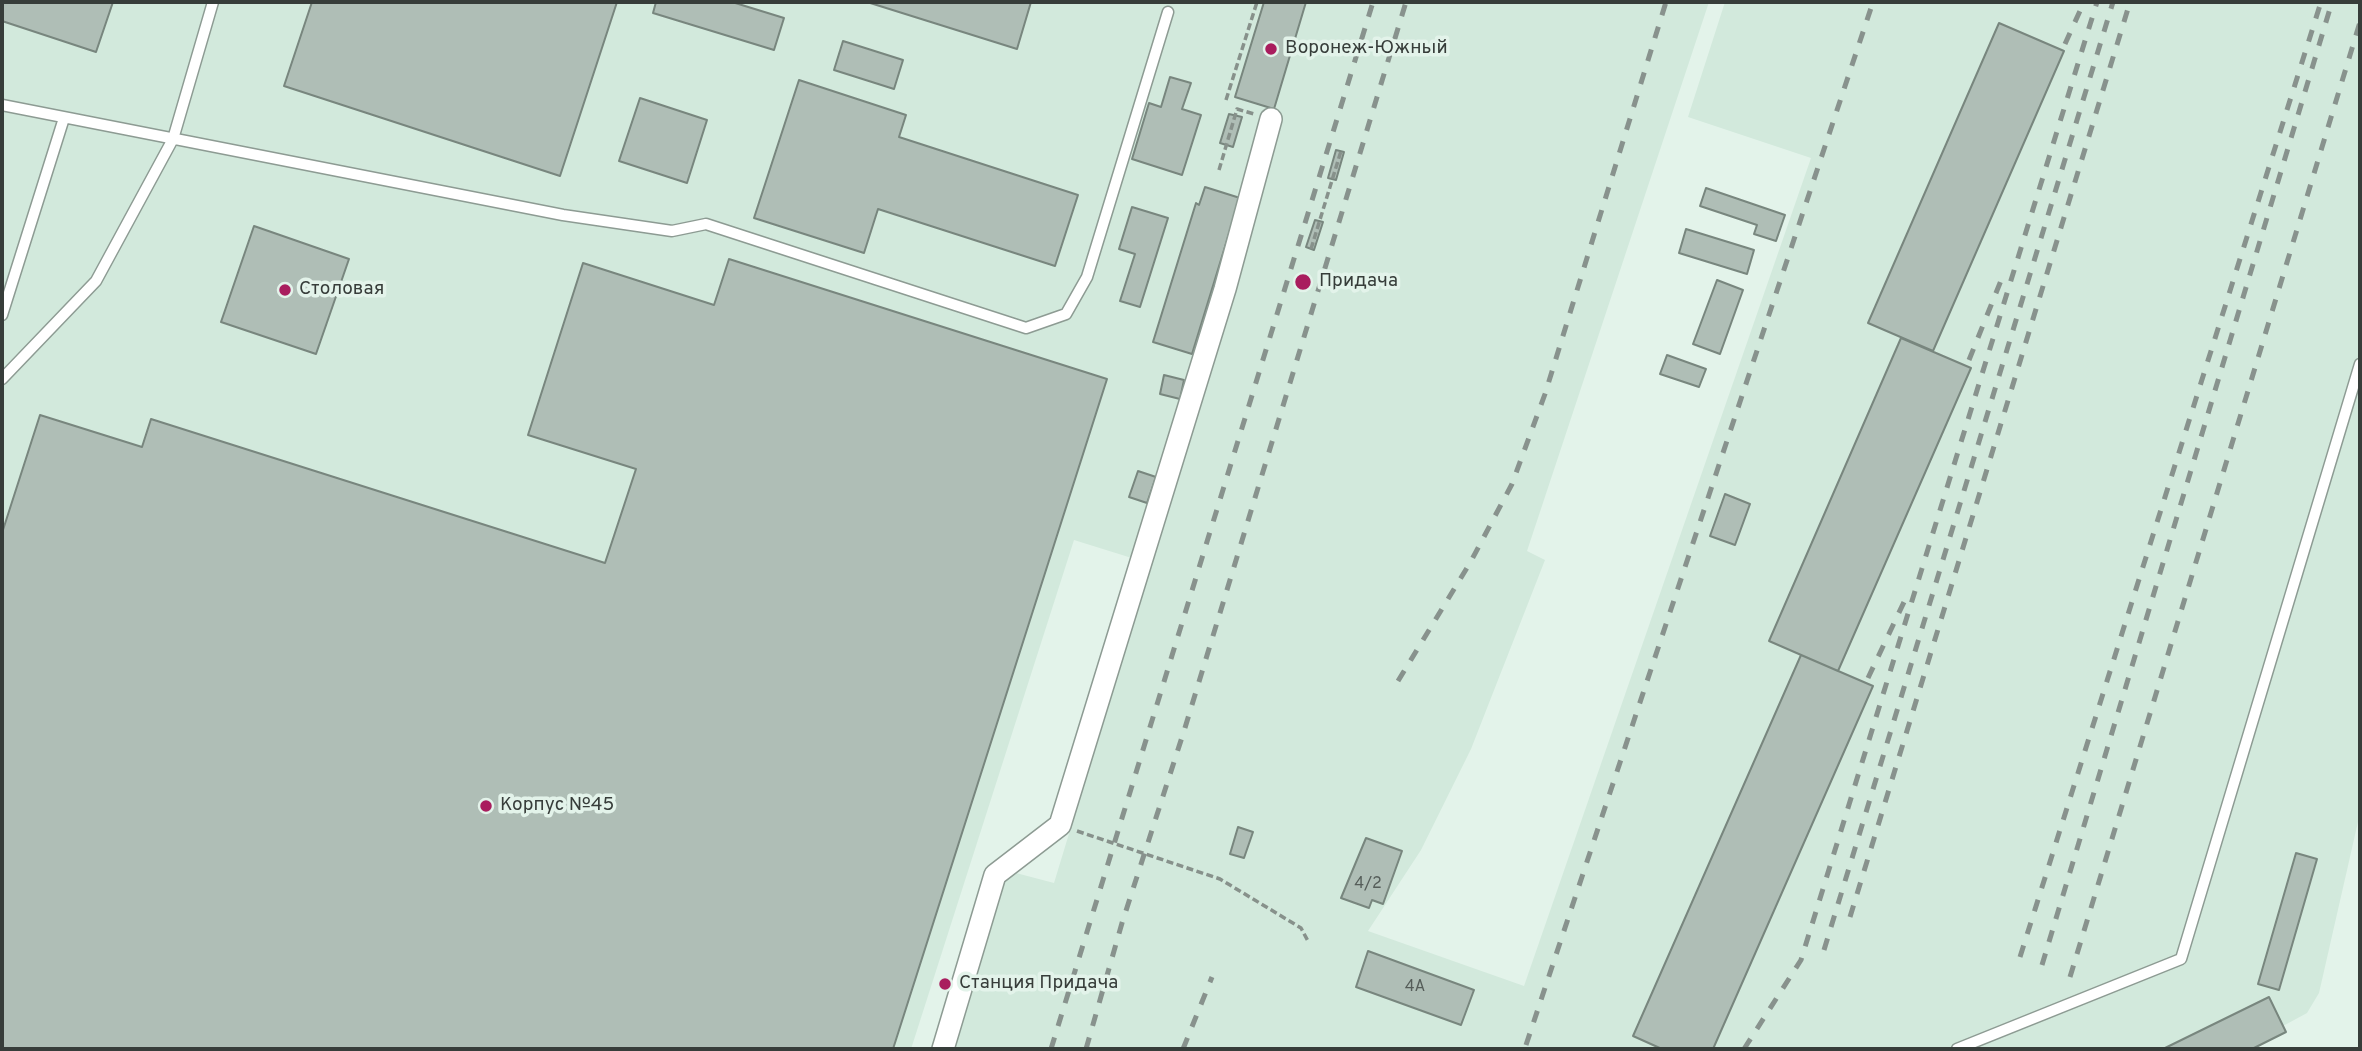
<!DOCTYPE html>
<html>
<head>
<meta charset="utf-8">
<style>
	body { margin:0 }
	#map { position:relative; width:2362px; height:1051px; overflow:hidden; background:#e3f3ea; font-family:Overpass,sans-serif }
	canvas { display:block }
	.frame { position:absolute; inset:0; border:4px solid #373d3a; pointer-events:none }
</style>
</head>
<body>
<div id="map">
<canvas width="2362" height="1051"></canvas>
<div class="frame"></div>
</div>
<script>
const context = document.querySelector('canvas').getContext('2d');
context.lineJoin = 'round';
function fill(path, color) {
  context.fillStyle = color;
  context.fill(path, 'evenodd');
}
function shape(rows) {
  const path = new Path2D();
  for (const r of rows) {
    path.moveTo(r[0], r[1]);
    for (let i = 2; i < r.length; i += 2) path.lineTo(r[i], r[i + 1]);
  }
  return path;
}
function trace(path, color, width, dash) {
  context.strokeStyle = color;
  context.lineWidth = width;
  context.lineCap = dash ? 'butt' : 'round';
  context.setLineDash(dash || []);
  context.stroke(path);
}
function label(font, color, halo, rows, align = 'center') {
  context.font = font + ' Overpass,sans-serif';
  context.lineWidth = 7;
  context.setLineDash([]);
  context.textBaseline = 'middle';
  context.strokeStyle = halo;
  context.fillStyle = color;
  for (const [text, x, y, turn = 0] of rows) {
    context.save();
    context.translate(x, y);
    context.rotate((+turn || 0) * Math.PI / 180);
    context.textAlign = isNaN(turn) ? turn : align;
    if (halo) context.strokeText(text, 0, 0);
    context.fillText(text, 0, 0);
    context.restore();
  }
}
fill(shape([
	[2,2,1709,2,1527,551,1545,560,1471,749,1421,850,1368,931,1524,986,1811,158,1688,117,1725,2,2360,2,2360,813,2319,993,2307,1013,2283,1026,2286,1032,2252,1049,954,1049,1004,880,1016,873,1054,883,1151,564,1074,540,911,1049,2,1049]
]), '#d2e9dc');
const building = shape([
	[2,2,113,2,96,52,2,21,2,2],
	[312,2,617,2,560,176,284,86,312,2],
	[656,2,732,2,784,18,774,50,653,13,656,2],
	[867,2,1031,2,1017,49,867,2],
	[1264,2,1306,2,1274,109,1235,97,1264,2],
	[1999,23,2064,51,1933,351,1868,323,1999,23],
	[843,41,903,60,894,89,834,70,843,41],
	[1170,77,1191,83,1182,109,1201,115,1182,175,1132,159,1149,103,1161,107,1170,77],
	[799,80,906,115,899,137,1078,195,1055,266,878,209,864,253,754,218,799,80],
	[640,98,707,120,687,183,619,161,640,98],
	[1229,114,1242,117,1233,147,1220,143,1229,114],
	[1336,150,1344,152,1336,180,1328,178,1336,150],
	[1205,187,1240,198,1192,354,1153,342,1196,203,1199,205,1205,187],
	[1706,188,1785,215,1776,241,1754,234,1757,225,1700,206,1706,188],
	[1132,207,1168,218,1140,307,1120,301,1135,254,1119,249,1132,207],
	[1315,220,1323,222,1314,250,1306,247,1315,220],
	[254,226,349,259,316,354,221,322,254,226],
	[1686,229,1754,250,1747,274,1679,253,1686,229],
	[729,259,1107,379,893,1049,2,1049,2,533,40,415,142,447,151,419,605,563,636,469,528,435,583,263,714,305,729,259],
	[1717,280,1743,290,1720,354,1693,344,1717,280],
	[1901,338,1971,368,1838,671,1769,641,1901,338],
	[1667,355,1706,369,1699,387,1660,374,1667,355],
	[1164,375,1184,380,1180,399,1160,394,1164,375],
	[1138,471,1156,477,1147,503,1129,497,1138,471],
	[1725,494,1750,504,1735,545,1710,536,1725,494],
	[1801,655,1873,686,1713,1049,1662,1049,1633,1036,1801,655],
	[1238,827,1253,832,1244,858,1230,854,1238,827],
	[1366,838,1402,851,1383,904,1372,900,1369,908,1341,898,1366,838],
	[2296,853,2317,859,2279,990,2258,984,2296,853],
	[1368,951,1474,990,1461,1025,1356,987,1368,951],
	[2269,997,2286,1032,2252,1049,2163,1049,2269,997]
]);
fill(building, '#afbeb6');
trace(building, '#78867e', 2);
const service = shape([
	[2,105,563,215,672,231,706,224,1026,328,1066,314,1087,277,1168,12],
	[2,315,64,118],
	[2,379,96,281,173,139,213,2],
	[1957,1049,2181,959,2360,364]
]);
const minor = shape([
	[943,1049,995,875,1060,825,1225,289,1271,119]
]);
trace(service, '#8d9b93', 13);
trace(minor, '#8d9b93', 24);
trace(shape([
	[1226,100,1257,2],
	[1219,170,1237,109,1254,114],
	[1311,249,1341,151],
	[1077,831,1220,879,1301,928,1309,943]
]), '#87918b', 3.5, [7, 3.5]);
trace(service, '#fff', 10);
trace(minor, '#fff', 21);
trace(shape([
	[2065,44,2084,2],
	[1969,360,2004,273],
	[1868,678,1904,602],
	[1398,681,1470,563,1512,484,1545,394,1666,2],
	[1850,917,2130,2],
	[1824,950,2113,2],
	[2020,957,2321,2],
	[2042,965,2332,2],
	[2070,977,2360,22],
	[1526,1045,1873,2],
	[1051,1049,1373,2],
	[1086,1049,1122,923,1184,731,1406,2],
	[1183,1049,1212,977],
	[1744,1049,1801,960,2097,2]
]), '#88928d', 5, [12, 12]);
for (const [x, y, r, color] of [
	[1271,49,7,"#a91d5e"],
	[1303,282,9,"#a91d5e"],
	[285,290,7,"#a91d5e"],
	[486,806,7,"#a91d5e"],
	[945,984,7,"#a91d5e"]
]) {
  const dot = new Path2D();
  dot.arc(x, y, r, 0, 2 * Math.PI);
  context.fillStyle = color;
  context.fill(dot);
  trace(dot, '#e3f3ea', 2.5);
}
label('16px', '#555d59', null, [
	["4/2",1368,885],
	["4А",1415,988]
]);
label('19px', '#373d3a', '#e3f3ea', [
	["Воронеж-Южный",1285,49],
	["Придача",1319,282],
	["Столовая",299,290],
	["Корпус №45",500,806],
	["Станция Придача",959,984]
], 'left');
</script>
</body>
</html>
